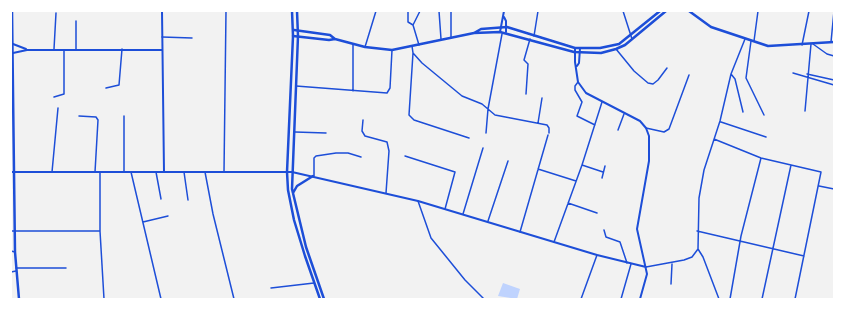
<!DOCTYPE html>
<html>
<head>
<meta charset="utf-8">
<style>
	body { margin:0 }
	#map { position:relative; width:845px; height:310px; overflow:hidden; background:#f2f2f2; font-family:"Golos Text",sans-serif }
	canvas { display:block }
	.frame { position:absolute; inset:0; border:12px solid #fff; pointer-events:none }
</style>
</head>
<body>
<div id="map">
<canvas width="845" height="310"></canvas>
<div class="frame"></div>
</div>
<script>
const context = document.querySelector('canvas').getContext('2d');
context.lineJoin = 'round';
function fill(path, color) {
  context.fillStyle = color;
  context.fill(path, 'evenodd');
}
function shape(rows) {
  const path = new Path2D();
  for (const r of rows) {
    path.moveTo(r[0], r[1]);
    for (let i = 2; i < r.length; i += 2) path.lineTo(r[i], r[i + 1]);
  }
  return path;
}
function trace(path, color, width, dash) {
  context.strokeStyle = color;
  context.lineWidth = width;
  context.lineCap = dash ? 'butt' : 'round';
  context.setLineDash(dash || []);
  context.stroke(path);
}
fill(shape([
	[503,283,520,289,517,299,498,296]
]), '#bfd3fe');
trace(shape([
	[408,11,408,22,413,25,419,45],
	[439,11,441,39],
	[451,11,451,38],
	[623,11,632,39],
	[76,21,76,50],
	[413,25,420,11],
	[534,36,538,11],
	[162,37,192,38],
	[751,41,746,78,764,115],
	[754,41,758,11],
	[831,42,834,11],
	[813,44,827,54,834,56],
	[802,45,809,11],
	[412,46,413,53,422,63,462,96,482,104,495,115,547,125,549,128,549,133],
	[365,47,376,11],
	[54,49,56,13],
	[616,49,634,71,648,83,653,84,658,80,667,68],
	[413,53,409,115,414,120,469,138],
	[793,73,834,85],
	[731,74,735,79,743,112],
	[807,74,834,80],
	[578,82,575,86,575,90,582,102,577,116,595,125],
	[296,86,387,93,390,88,392,50],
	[106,88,119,85,122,49],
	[353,91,353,44],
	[526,94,528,64,524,60,530,39],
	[54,97,64,94,64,51],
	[805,111,811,44],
	[79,116,96,117,98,120,95,172],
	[124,116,124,172],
	[363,120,362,131,365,136,387,142,389,151,386,193],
	[721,122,766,137],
	[538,123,542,98],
	[646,128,664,132,669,129,689,75],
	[618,130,624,114],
	[295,132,326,133],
	[486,133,488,109,502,34],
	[714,139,761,158,821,172,795,299],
	[405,156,455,172,445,209],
	[582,165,603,172],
	[538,169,576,181],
	[52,172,58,108],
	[100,172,100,231,104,299],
	[131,172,161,299],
	[156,172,161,199],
	[184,172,188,200],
	[205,172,213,214,234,299],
	[224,172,226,11],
	[314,176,314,158,316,156,336,153,348,153,361,157],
	[602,178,605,166],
	[819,186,834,189],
	[418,201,431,238,465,280,484,299],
	[568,203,597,213],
	[463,214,483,148],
	[488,221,508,161],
	[143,222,168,216],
	[604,230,606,237,620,242,627,263],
	[11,231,100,231],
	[697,231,804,256],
	[520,232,548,135],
	[554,242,582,165,602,102],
	[698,249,703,257,719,299],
	[11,251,15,252],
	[646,267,684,260,692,257,698,249,699,198,704,170,720,121,731,74,745,39],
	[16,268,66,268],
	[11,272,16,271],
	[671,284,672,264],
	[271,288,314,283],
	[581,299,597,255],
	[621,299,631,264],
	[730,299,741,236,761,158],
	[762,299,791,165]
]), '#1d4ed8', 1.5);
trace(shape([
	[162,11,164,172],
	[13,44,26,49],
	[13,53,27,50,162,50]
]), '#1d4ed8', 2);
trace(shape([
	[504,17,506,21,506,32],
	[500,32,504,11],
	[575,48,575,62,578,82,586,93,640,121,646,128,649,136,649,161,637,229,647,274,640,299],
	[577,66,579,63,580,48],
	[11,172,292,172,418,201,597,255,646,267]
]), '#1d4ed8', 2);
trace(shape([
	[689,11,711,27,768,46,834,42],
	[294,30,330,35,335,39],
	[474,33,481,29,507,27,575,48,600,48,619,44,660,11],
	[293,36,329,40,335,39,365,47,392,50,474,33,500,32,574,52,601,53,616,49,625,45,666,11]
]), '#1d4ed8', 2.5);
trace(shape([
	[12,11,15,252,19,299],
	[292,11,293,36,287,172,288,190,294,220,305,256,320,299],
	[297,11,298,36,292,189,306,247,324,299],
	[293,193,297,186,313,176]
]), '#1d4ed8', 2.5);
</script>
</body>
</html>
